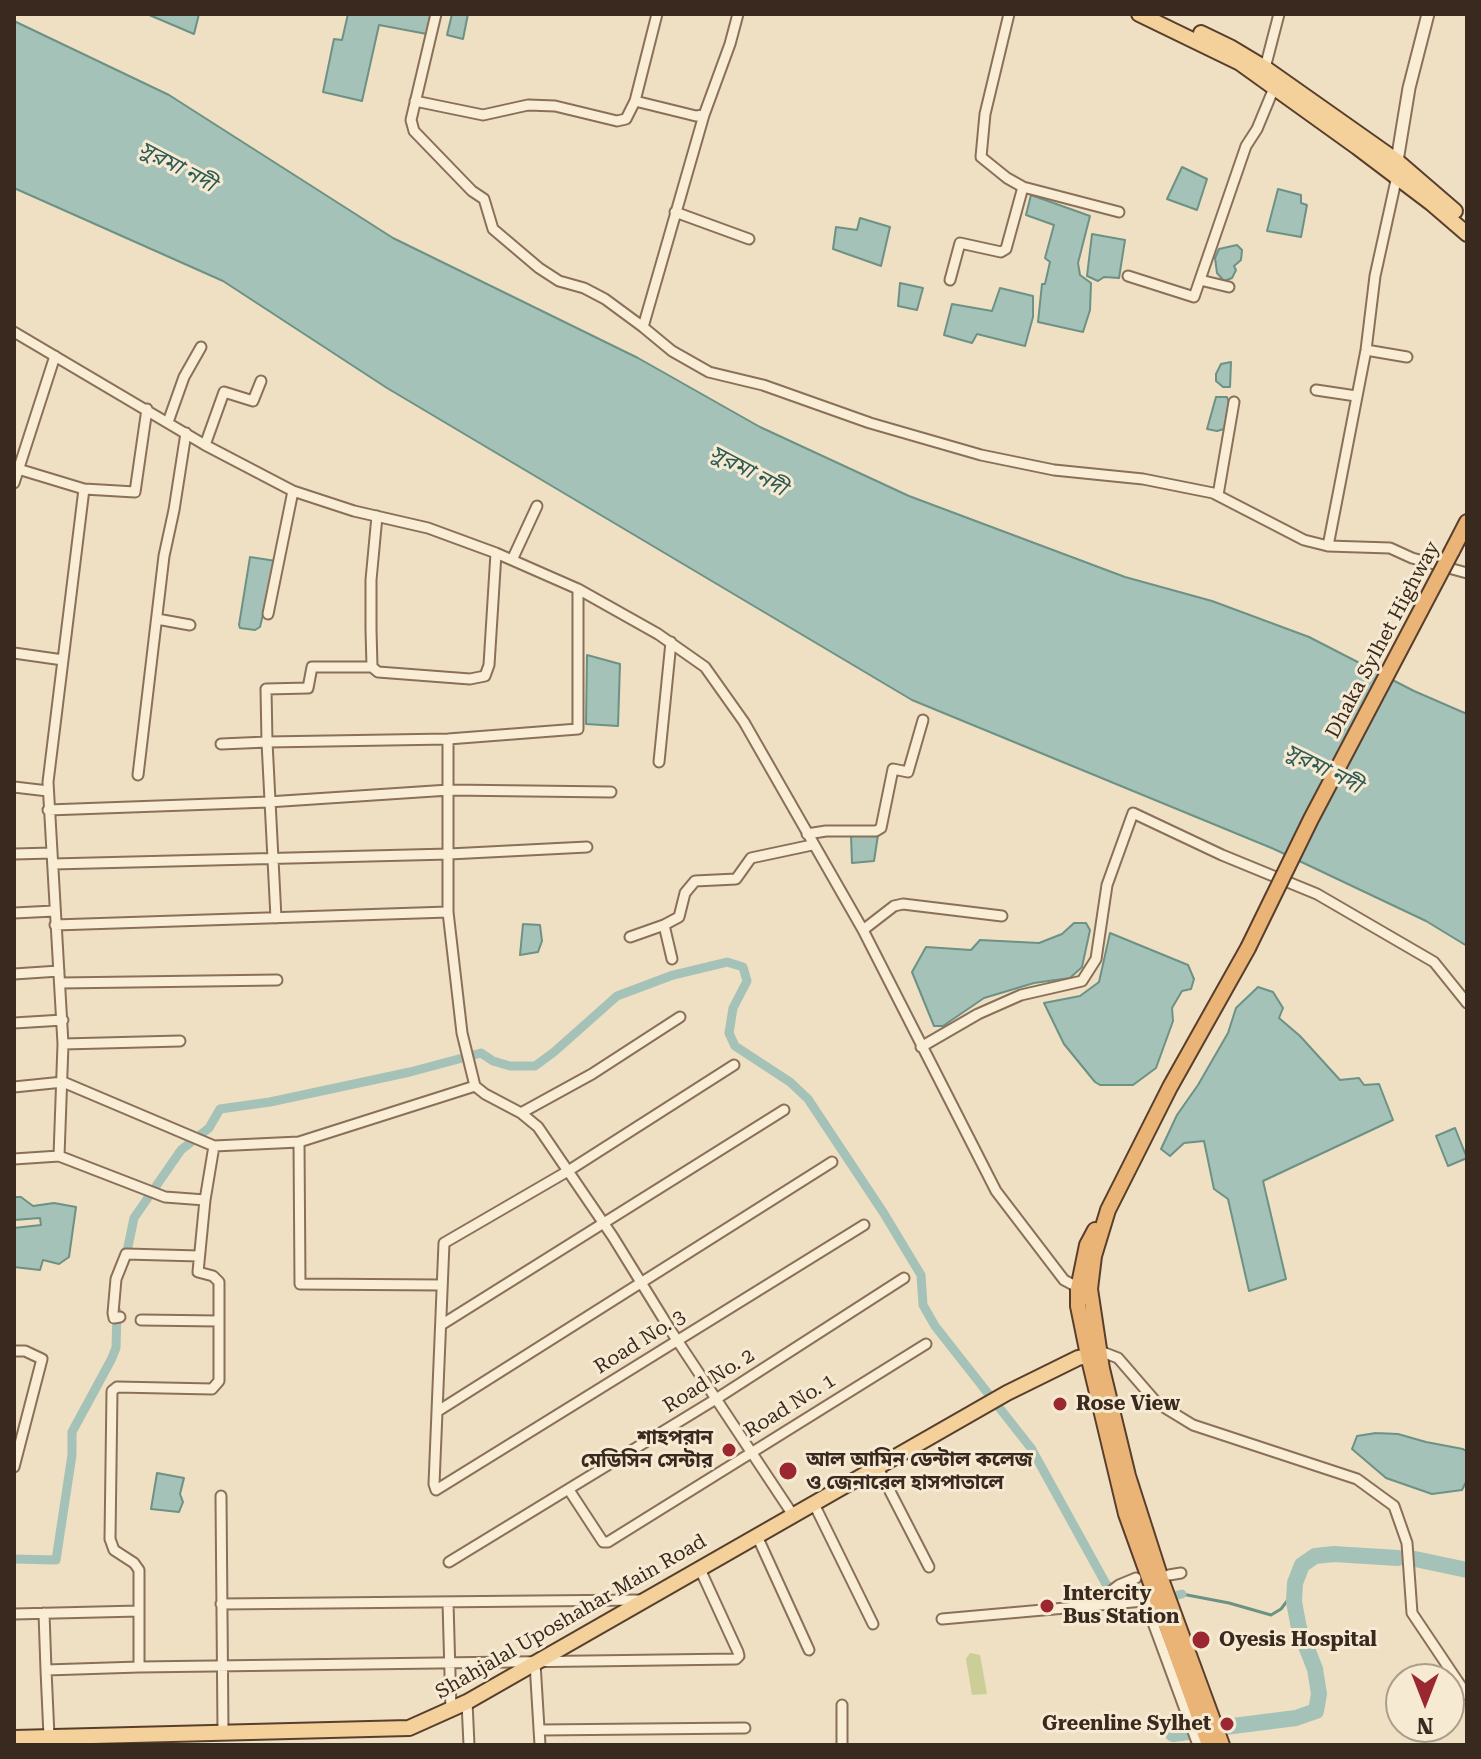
<!DOCTYPE html>
<html>
<head>
<meta charset="utf-8">
<style>
	body { margin:0 }
	#map { position:relative; width:1481px; height:1759px; overflow:hidden; background:#efdfc3; font-family:"Roboto Serif",serif }
	canvas { display:block }
	.frame { position:absolute; inset:0; border:16px solid #3a291e; pointer-events:none }
	.north { position:absolute; left:1385px; top:1663px; width:80px; height:80px; box-sizing:border-box; background:#f6ead3; border:2px solid #ab9d8b; border-radius:50%; rotate:180deg; font-size:22px; font-weight:700; line-height:32px; text-align:center; color:#3a291e }
	.north::after { content:''; display:block; margin:auto; width:28px; height:36px; background:#9b2730; clip-path:polygon(50% 0,100% 100%,50% 72%,0 100%) }
</style>
</head>
<body>
<div id="map">
<canvas width="1481" height="1759"></canvas>
<div class="frame"></div>
<div class="north">N</div>
</div>
<script>
const context = document.querySelector('canvas').getContext('2d');
context.lineJoin = 'round';
function fill(path, color) {
  context.fillStyle = color;
  context.fill(path, 'evenodd');
}
function shape(rows) {
  const path = new Path2D();
  for (const r of rows) {
    path.moveTo(r[0], r[1]);
    for (let i = 2; i < r.length; i += 2) path.lineTo(r[i], r[i + 1]);
  }
  return path;
}
function trace(path, color, width, dash) {
  context.strokeStyle = color;
  context.lineWidth = width;
  context.lineCap = dash ? 'butt' : 'round';
  context.setLineDash(dash || []);
  context.stroke(path);
}
function label(font, color, halo, rows, align = 'center') {
  context.font = font + ' "Roboto Serif","Noto Sans Bengali",serif';
  context.lineWidth = 6;
  context.setLineDash([]);
  context.textBaseline = 'middle';
  context.strokeStyle = halo;
  context.fillStyle = color;
  for (const [text, x, y, turn = 0] of rows) {
    context.save();
    context.translate(x, y);
    context.rotate((+turn || 0) * Math.PI / 180);
    context.textAlign = isNaN(turn) ? turn : align;
    if (halo) context.strokeText(text, 0, 0);
    context.fillText(text, 0, 0);
    context.restore();
  }
}
fill(shape([
	[970,1653,980,1655,987,1694,972,1695,966,1659]
]), '#cbce96');
const water = shape([
	[147,14,199,14,194,34,147,14],
	[348,14,431,14,427,34,379,25,362,101,323,92,334,39,342,40,348,14],
	[452,14,468,14,463,39,447,35,452,14],
	[14,21,169,95,393,238,638,358,760,427,909,496,1125,577,1212,601,1309,637,1414,691,1467,714,1467,946,1426,921,1274,849,912,700,387,388,223,281,14,188,14,21],
	[1182,167,1207,179,1197,210,1167,199,1182,167],
	[1278,189,1301,195,1301,203,1307,205,1301,237,1267,231,1278,189],
	[1031,195,1090,216,1078,263,1080,275,1091,283,1090,310,1083,332,1038,322,1042,284,1045,284,1050,262,1045,258,1054,225,1026,215,1031,195],
	[860,218,890,227,881,266,833,249,836,227,857,230,860,218],
	[1092,234,1125,240,1119,278,1104,277,1098,281,1087,276,1092,234],
	[1237,245,1242,250,1241,260,1234,266,1236,270,1232,278,1224,281,1217,273,1215,258,1219,249,1237,245],
	[900,283,923,288,917,310,898,306,900,283],
	[1000,288,1033,296,1033,317,1025,346,977,334,972,343,944,335,952,304,992,311,1000,288],
	[1231,362,1230,387,1223,387,1216,381,1216,374,1221,364,1231,362],
	[1216,397,1227,397,1230,406,1224,429,1217,431,1207,429,1216,397],
	[250,557,276,561,260,627,255,630,240,628,239,625,250,557],
	[587,655,620,664,618,726,586,724,587,655],
	[851,835,878,835,874,861,852,863,851,835],
	[1074,923,1086,923,1090,930,1082,967,1070,978,1034,983,984,998,943,1026,934,1026,912,972,926,947,971,950,980,940,1039,943,1062,934,1074,923],
	[523,924,540,925,542,941,538,952,520,955,523,924],
	[1110,933,1188,965,1194,979,1191,989,1182,991,1172,1008,1173,1021,1156,1068,1133,1085,1100,1085,1095,1082,1064,1044,1044,1003,1080,996,1099,982,1110,933],
	[1258,987,1273,992,1283,1008,1279,1018,1300,1036,1340,1080,1359,1078,1364,1085,1379,1084,1393,1120,1263,1181,1286,1279,1249,1291,1228,1199,1214,1189,1204,1141,1184,1143,1170,1156,1161,1149,1177,1115,1198,1085,1228,1033,1236,1008,1258,987],
	[1455,1128,1467,1158,1448,1166,1436,1136,1455,1128],
	[14,1197,21,1197,33,1206,54,1203,76,1207,69,1257,59,1264,43,1260,40,1270,14,1267,14,1228,41,1225,40,1218,14,1220,14,1197],
	[1376,1433,1398,1434,1426,1442,1463,1449,1467,1452,1467,1480,1462,1490,1432,1494,1386,1478,1352,1449,1357,1436,1376,1433],
	[157,1473,184,1478,180,1494,183,1502,179,1512,151,1509,157,1473]
]);
fill(water, '#a5c2b8');
trace(water, '#6c9185', 2);
trace(shape([
	[1182,1594,1229,1603,1271,1615,1281,1609,1294,1592]
]), '#6c9185', 3);
trace(shape([
	[125,1261,134,1218,181,1150,209,1128,220,1109,270,1102,410,1072,481,1053,493,1061,510,1066,535,1066,554,1052,617,996,673,975,727,962,743,967,747,981,733,1008,729,1033,735,1046,790,1082,808,1099,883,1212,921,1275,923,1305,935,1326,1031,1448,1106,1584,1123,1597,1144,1598],
	[14,1559,56,1560,72,1455,72,1432,111,1360,116,1348,117,1311],
	[1178,1595,1182,1594]
]), '#a5c2b8', 9);
trace(shape([
	[1415,1559,1467,1570],
	[1225,1727,1296,1718,1316,1711,1319,1694,1315,1669,1299,1628,1294,1602,1295,1583,1302,1565,1315,1556,1334,1554,1398,1558],
	[1173,1734,1188,1732]
]), '#a5c2b8', 16);
const minor = shape([
	[436,14,411,120,414,131,472,191,484,199,493,229,539,268,559,281,584,288,605,299,643,327],
	[1009,14,985,114,981,157,1007,178,1023,187,1119,212],
	[1265,68,1279,14],
	[415,101,483,115,528,105,555,106,617,121,626,119,635,101,696,116,704,115,730,44,738,14],
	[635,101,657,14],
	[704,115,643,327,672,351,709,372,763,385,870,423,981,455,1054,470,1143,479,1213,493,1304,540,1328,546,1390,548,1412,558,1467,573],
	[675,212,749,239],
	[1128,276,1194,297,1246,146,1257,129,1274,88],
	[950,280,960,243,1001,252,1006,249,1023,187],
	[1200,280,1229,287],
	[14,332,205,445,293,491,354,511,428,528,496,553,578,589,658,634,705,667,744,722,863,930,996,1191,1064,1280,1081,1289],
	[1366,350,1407,357],
	[1316,390,1356,396],
	[168,422,184,377,201,347],
	[205,445,224,392,253,401,261,381],
	[18,469,84,489],
	[14,483,55,356],
	[1218,495,1234,402],
	[377,516,371,580,371,629,372,667,378,672,470,679,485,676,489,665,496,553],
	[1328,546,1366,350,1375,276,1397,176],
	[512,560,537,506],
	[268,614,293,491],
	[157,619,190,625],
	[14,653,63,660],
	[448,739,448,912,462,1033,475,1086,485,1094,521,1113,538,1127,613,1237,671,1331,793,1515],
	[221,744,267,742,266,689,308,688,312,667,372,667],
	[659,762,671,642],
	[138,775,164,556,174,510,186,433],
	[14,787,48,791],
	[48,810,268,802,449,790,611,792],
	[807,834,826,831,876,831,881,828,893,769,908,772,923,720],
	[14,854,52,853],
	[53,864,449,854,587,847],
	[14,913,54,911],
	[276,918,267,742,448,739,578,729,578,589],
	[55,925,448,912],
	[664,925,672,959],
	[863,930,894,906,903,904,1002,916],
	[630,937,664,925,679,917,685,893,695,881,736,879,751,858,812,845],
	[14,974,59,971],
	[60,983,277,980],
	[14,1023,63,1020],
	[63,1044,180,1041],
	[921,1047,978,1014,1021,995,1082,981,1096,959,1107,885,1133,813,1222,855,1317,894,1434,962,1467,1003],
	[734,1065,568,1171,444,1243,434,1484,436,1490,864,1225],
	[14,1087,63,1082,214,1146,299,1142,475,1086],
	[521,1113,592,1074,680,1017],
	[299,1142,300,1284,442,1285],
	[14,1159,59,1156],
	[205,1200,214,1146],
	[120,1317,114,1318,113,1313,116,1279,126,1254,199,1256],
	[141,1320,219,1321],
	[441,1325,784,1110],
	[14,1351,25,1351,42,1359,14,1467],
	[1099,1353,1105,1353,1118,1358,1157,1403,1193,1425,1357,1479,1394,1506,1407,1543,1412,1613,1467,1695],
	[438,1411,832,1162],
	[878,1468,929,1567],
	[569,1490,603,1542,608,1542,926,1344],
	[221,1496,223,1731],
	[814,1504,873,1624],
	[757,1536,809,1650],
	[449,1562,716,1399,904,1278],
	[1169,1575,1181,1573],
	[1145,1601,1198,1745],
	[448,1602,451,1710],
	[1077,1603,1106,1595,1119,1585,1136,1578],
	[221,1604,640,1600],
	[44,1613,46,1670],
	[14,1614,139,1611],
	[942,1619,1155,1600],
	[535,1663,540,1745],
	[139,1667,736,1659,739,1656,738,1652,699,1567],
	[467,1702,469,1745],
	[539,1730,745,1728],
	[49,1736,46,1670,139,1667,139,1570,134,1563,114,1550,110,1539,112,1391,117,1387,212,1389,219,1381,219,1282,213,1276,198,1272,205,1200,165,1197,59,1156,63,1044,48,782,84,489,135,492,147,409],
	[842,1745,842,1705]
]);
const tertiary = shape([
	[1397,161,1409,88,1428,14]
]);
const primary = shape([
	[1139,14,1240,63,1357,147,1431,203,1467,234],
	[1201,33,1230,47,1265,68,1397,161,1455,211],
	[14,1738,409,1728,467,1702,1007,1393,1078,1358,1097,1354]
]);
const trunk = shape([
	[1452,551,1467,522],
	[1095,1230,1087,1245,1078,1289,1078,1306,1088,1355,1126,1514,1209,1745],
	[1222,1745,1161,1579,1128,1476,1102,1369,1090,1289,1094,1256,1108,1210,1170,1087,1248,948]
]);
trace(minor, '#8a7059', 13);
trace(tertiary, '#8a7059', 15);
trace(primary, '#583e2d', 18);
trace(trunk, '#583e2d', 18);
trace(minor, '#faedd6', 9);
trace(tertiary, '#faedd6', 11);
trace(primary, '#f4d19a', 14);
trace(trunk, '#eab476', 14);
const trunkBridge = shape([
	[1248,948,1311,819,1452,551]
]);
trace(trunkBridge, '#583e2d', 18, []);
trace(trunkBridge, '#eab476', 14);
for (const [x, y, r, color] of [
	[1060,1404,8,"#9b2730"],
	[729,1450,8,"#9b2730"],
	[788,1471,10,"#9b2730"],
	[1047,1606,8,"#9b2730"],
	[1201,1640,10,"#9b2730"],
	[1227,1724,8,"#9b2730"]
]) {
  const dot = new Path2D();
  dot.arc(x, y, r, 0, 2 * Math.PI);
  context.fillStyle = color;
  context.fill(dot);
  trace(dot, '#f6ead3', 3);
}
label('20px', '#3a291e', '#f6ead3', [
	["Dhaka Sylhet Highway",1383,640,-62],
	["Road No. 3",640,1342,-32],
	["Road No. 2",709,1381,-32],
	["Road No. 1",790,1406,-32],
	["Shahjalal Uposhahar Main Road",571,1617,-30]
]);
label('bold 20px', '#3a291e', '#f6ead3', [
	["Rose View",1076,1404],
	["শাহপরান",713,1438,"right"],
	["মেডিসিন সেন্টার",713,1461,"right"],
	["আল আমিন ডেন্টাল কলেজ",806,1460],
	["ও জেনারেল হাসপাতালে",806,1483],
	["Intercity",1063,1594],
	["Bus Station",1063,1617],
	["Oyesis Hospital",1219,1640],
	["Greenline Sylhet",1211,1724,"right"]
], 'left');
label('italic 22px', '#2c5a54', '#f6ead3', [
	["সুরমা নদী",177,167,28],
	["সুরমা নদী",748,471,28],
	["সুরমা নদী",1323,769,27]
]);
</script>
</body>
</html>
